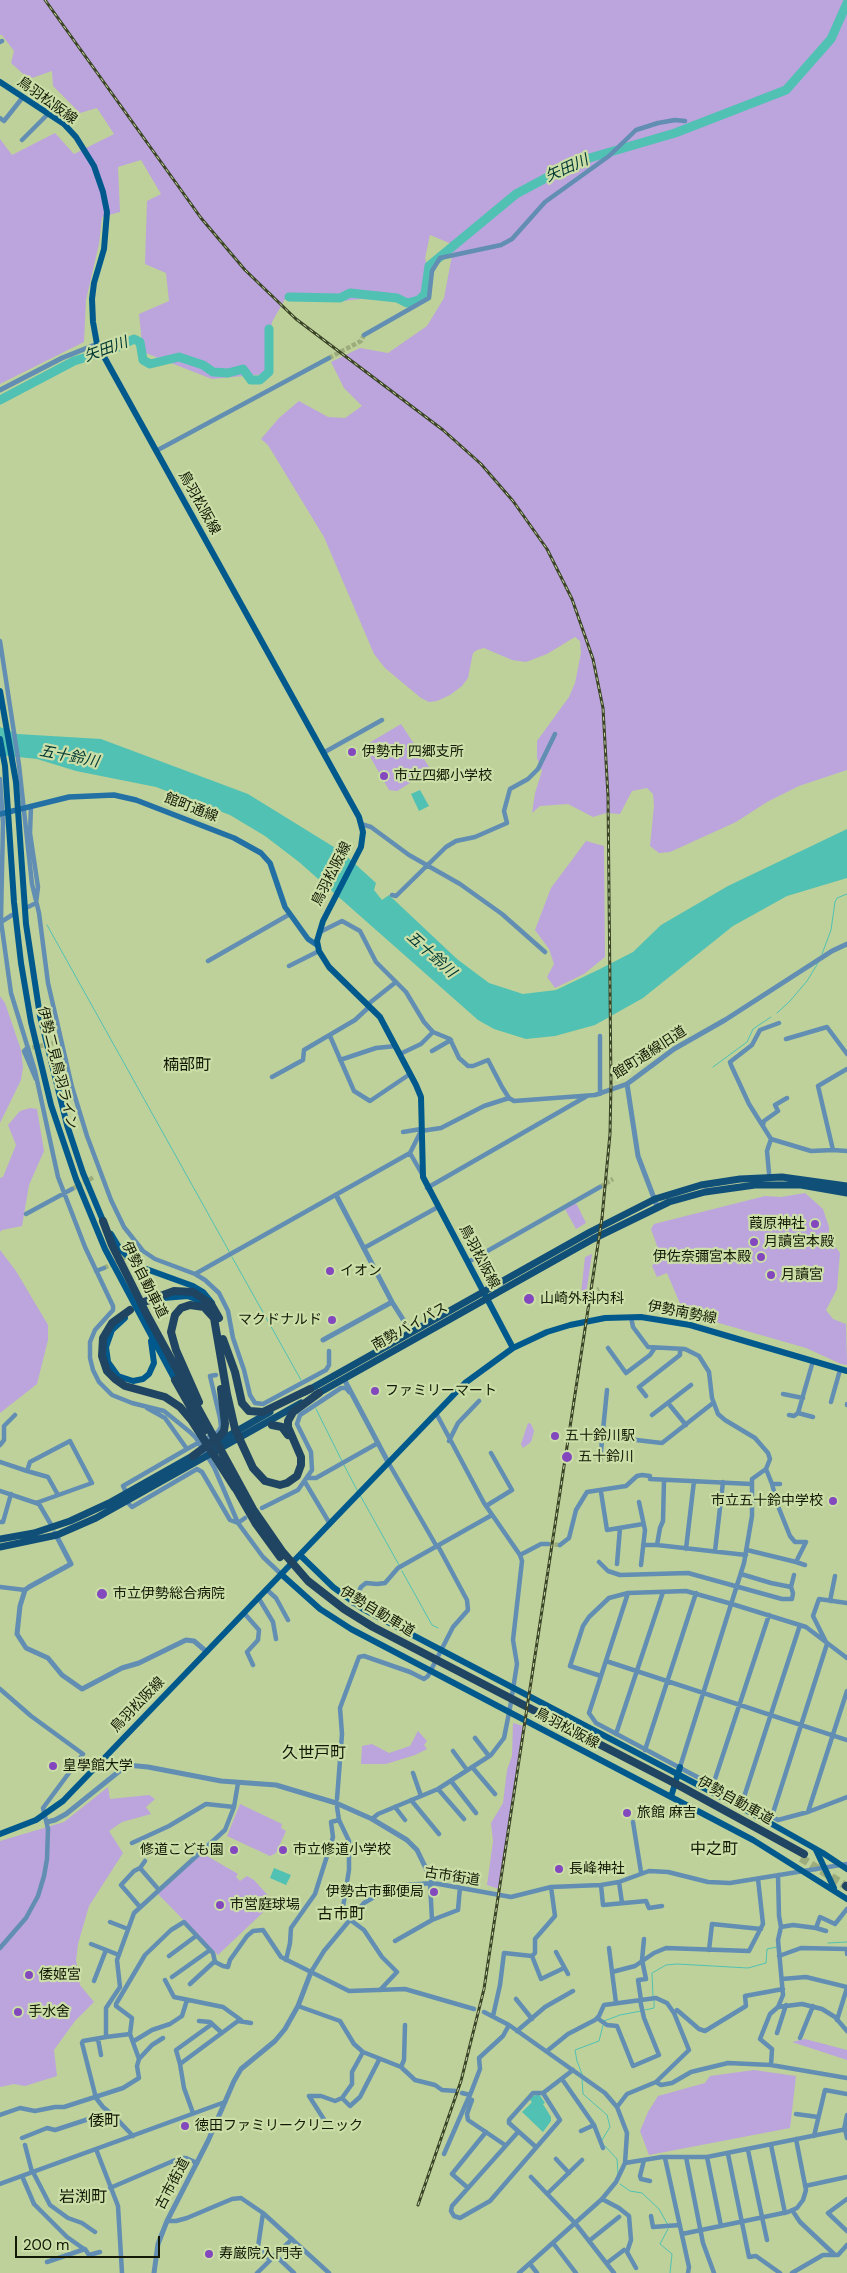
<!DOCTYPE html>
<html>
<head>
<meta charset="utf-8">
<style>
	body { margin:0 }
	#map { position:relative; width:847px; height:2273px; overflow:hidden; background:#bed19a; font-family:"DM Sans",sans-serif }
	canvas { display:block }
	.scale { position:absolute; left:15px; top:2236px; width:145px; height:22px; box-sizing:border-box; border:2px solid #131905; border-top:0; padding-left:6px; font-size:15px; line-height:18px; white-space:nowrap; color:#131905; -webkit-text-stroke:4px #cbdea7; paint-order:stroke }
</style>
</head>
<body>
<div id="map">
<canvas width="847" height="2273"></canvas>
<div class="scale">200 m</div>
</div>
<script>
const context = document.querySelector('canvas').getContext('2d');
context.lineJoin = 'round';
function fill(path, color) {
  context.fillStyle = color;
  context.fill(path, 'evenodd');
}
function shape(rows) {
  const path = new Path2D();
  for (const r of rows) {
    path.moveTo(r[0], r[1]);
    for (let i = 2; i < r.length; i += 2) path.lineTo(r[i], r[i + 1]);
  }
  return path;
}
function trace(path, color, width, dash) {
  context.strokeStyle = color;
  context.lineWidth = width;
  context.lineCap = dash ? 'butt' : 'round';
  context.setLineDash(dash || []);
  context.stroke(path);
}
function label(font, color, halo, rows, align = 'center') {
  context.font = font + ' "DM Sans","Noto Sans JP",sans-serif';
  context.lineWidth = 4.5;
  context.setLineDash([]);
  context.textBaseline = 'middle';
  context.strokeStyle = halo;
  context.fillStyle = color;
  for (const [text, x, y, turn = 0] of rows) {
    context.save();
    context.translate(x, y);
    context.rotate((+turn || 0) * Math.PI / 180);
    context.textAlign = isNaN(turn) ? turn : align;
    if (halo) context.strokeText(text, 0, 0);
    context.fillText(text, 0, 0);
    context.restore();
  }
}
fill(shape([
	[0,0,847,0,847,770,799,786,767,802,736,822,670,852,659,853,650,846,654,806,653,794,647,788,632,791,620,814,606,813,593,817,568,804,540,806,532,813,535,793,542,771,537,758,537,741,569,697,575,683,581,653,580,641,575,637,547,654,526,662,512,660,484,648,477,650,473,653,468,678,462,686,450,695,437,701,429,702,421,698,385,668,374,654,324,537,268,445,261,439,279,418,299,401,328,417,345,418,362,406,344,388,331,362,360,348,388,353,427,326,444,298,454,245,430,235,425,258,427,266,423,302,410,305,388,300,361,299,334,302,285,299,272,322,266,374,212,379,143,352,139,314,169,301,166,273,145,264,147,201,161,194,141,160,118,167,120,212,102,217,99,244,86,300,84,342,0,384,0,139,12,155,55,133,74,154,114,134,97,108,80,113,53,86,52,71,29,79,11,63,14,51,2,35,0,35],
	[401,724,431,770,397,791,389,790,364,746],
	[586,841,604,846,605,957,584,974,555,988,547,977,554,964,549,949,535,930,551,888],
	[0,996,5,1003,21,1050,23,1067,21,1080,0,1123],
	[30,1108,37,1109,44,1151,29,1185,22,1226,2,1230,0,1232,0,1178,3,1177,16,1145,8,1125,20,1111],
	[805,1193,823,1209,829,1227,829,1238,840,1253,837,1289,826,1310,833,1319,846,1324,847,1365,841,1364,806,1348,684,1313,667,1273,657,1277,652,1266,660,1254,651,1229,654,1224,765,1196,781,1197],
	[576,1203,586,1223,576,1229,565,1209],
	[0,1250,16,1271,48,1325,48,1340,37,1384,0,1413],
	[592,1254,586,1294,581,1294,585,1257],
	[528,1423,531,1424,534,1431,531,1442,523,1448,521,1444],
	[513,1723,523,1726,499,1889,487,1885,493,1841,491,1823,503,1803,507,1770,512,1756],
	[418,1731,427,1741,424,1745,427,1749,415,1755,386,1764,361,1764,362,1746,372,1744,389,1753,410,1746],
	[108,1787,110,1799,149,1795,155,1799,146,1807,151,1814,122,1822,109,1831,123,1853,89,1906,78,1944,76,1960,80,1985,94,2002,75,2021,54,2050,57,2076,25,2086,14,2084,0,2087,0,1841,64,1822],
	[240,1804,282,1824,281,1828,286,1831,276,1853,270,1856,227,1836],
	[202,1853,238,1874,236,1877,240,1881,247,1876,254,1880,274,1902,218,1955,158,1894],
	[805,2039,847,2050,847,2060,792,2042],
	[754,2070,796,2076,790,2128,649,2155,640,2131,648,2112,658,2096,705,2083,710,2076]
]), '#bca4dd');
fill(shape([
	[0,727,17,734,101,739,248,794,342,852,376,883,374,890,382,900,389,895,457,959,489,983,523,994,556,990,600,969,633,952,661,925,728,886,847,829,847,878,787,896,733,926,643,998,595,1025,555,1036,526,1039,494,1029,478,1020,299,862,265,836,230,815,156,787,76,771,37,759,0,755],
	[420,790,429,806,419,811,411,794],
	[274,1868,291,1875,286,1885,270,1878],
	[539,2094,545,2103,543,2104,551,2117,551,2121,543,2132,522,2112,532,2102,530,2100,533,2096]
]), '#51c1b3');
trace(shape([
	[47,925,230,1253],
	[822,954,831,930,835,902,837,898,847,894],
	[777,1013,790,1001,807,981,818,963],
	[713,1067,747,1042,753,1029,771,1017],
	[232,1257,301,1380],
	[316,1409,342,1461],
	[344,1465,358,1492],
	[360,1495,399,1565],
	[402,1571,432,1625,438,1628],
	[828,1943,847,1942],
	[653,1997,652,1973,666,1965,677,1964,748,1968,766,1963,767,1949,777,1947],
	[645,2010,654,2008,654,2001],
	[604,2021,620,2015,641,2011],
	[582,2074,577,2061,575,2050,599,2041,603,2025],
	[582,2078,583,2094,607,2115,610,2127,602,2140],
	[605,2146,617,2159,618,2174],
	[620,2184,630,2191,642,2193,659,2209,668,2225],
	[668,2229,660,2244,672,2254,670,2273]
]), '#51c1b3', 1);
trace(shape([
	[289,297,340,298,350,293,397,298,407,303,419,300,425,294,429,266,516,194,576,162,675,133,786,90,831,39,847,3],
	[0,400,74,361,116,348,134,339,140,342,143,360,150,364,179,357,203,365,213,372,228,373,243,369,251,380,260,380,269,372,269,329]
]), '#51c1b3', 9);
trace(shape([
	[329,358,361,341,364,335],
	[26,1049,53,1043],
	[600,1187,613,1179],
	[72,1189,94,1177],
	[104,1268,134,1253],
	[586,1296,599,1289],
	[548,1544,560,1545]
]), '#9cac7c', 4.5, [4.5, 2]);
trace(shape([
	[801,1858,846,1886]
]), '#9cac7c', 8, [8, 4]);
trace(shape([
	[0,42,2,41],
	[0,118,4,121,23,97],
	[22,140,48,114],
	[364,335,429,298,432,271,440,258,501,245,512,239,545,202,609,156,636,130,658,123,675,120,685,121],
	[156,451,329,358],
	[0,641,19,765,32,884,39,913,48,983,72,1087,87,1136,111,1200,124,1227,143,1251,155,1259,195,1274,205,1280,219,1293,228,1311,233,1338,244,1370,250,1395,255,1403,263,1404,326,1370,329,1365,329,1351],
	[323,753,382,720],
	[0,779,3,823,1,918],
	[361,824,371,827,409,855,460,884,502,914,545,952],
	[392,895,396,896,446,847,456,841,475,837,507,823,504,811,510,789,528,779,538,769,555,734],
	[28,907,36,903,38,887,30,833,31,806],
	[0,914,11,993,35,1071,58,1177,85,1247,113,1306,113,1310,95,1330,90,1342,90,1358,93,1370,99,1382,112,1395,132,1403,164,1411,190,1432,196,1438,214,1467,238,1523,245,1518],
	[1,922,12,915],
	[320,932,342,921,360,931,376,962,406,992,424,1022,433,1032,450,1039,459,1058,468,1066,473,1066,488,1060,502,1087,509,1098,514,1101,595,1095,627,1084],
	[208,961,290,914],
	[289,966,319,951],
	[367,1005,396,982],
	[779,1023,760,1030,752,1045,730,1062,731,1065,749,1104,771,1139,811,1151,833,1150],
	[330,1036,354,1091,370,1101,410,1074],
	[786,1039,827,1027,847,1054],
	[26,1049,24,1051,36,1079],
	[432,1051,451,1040],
	[400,1054,421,1044,433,1032],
	[340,1060,376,1048,396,1046],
	[847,1069,818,1086,833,1150,847,1151],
	[272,1077,303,1060,304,1050,355,1020,369,1007],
	[600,1094,600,1036],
	[763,1125,764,1121,778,1111,775,1105,787,1098],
	[403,1132,421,1129],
	[410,1153,422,1174],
	[769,1173,767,1151,771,1139],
	[427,1188,587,1096],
	[26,1214,72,1189],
	[364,1248,438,1207],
	[134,1253,141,1249],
	[468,1262,600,1187],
	[96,1271,104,1268],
	[195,1274,410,1153,421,1131,441,1128,484,1106,509,1098],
	[631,1317,633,1327,648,1347,685,1349,699,1356,709,1372,712,1398,718,1414,725,1420,755,1438,768,1453,770,1459,766,1469,752,1479,752,1516,744,1563,680,1767],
	[608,1348,626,1373,650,1355,654,1349],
	[783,1394,803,1398],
	[646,1396,639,1387,680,1355,680,1349],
	[831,1402,840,1370],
	[668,1403,686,1425],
	[847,1405,847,1404],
	[798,1413,813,1417],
	[652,1415,691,1385],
	[789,1415,794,1416,798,1413,813,1361],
	[602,1436,662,1443,713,1403],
	[449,1441,458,1423,479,1401],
	[0,1445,4,1440,4,1426,15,1415],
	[187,1449,218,1432,221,1427,220,1418,210,1376,216,1375],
	[600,1461,607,1390],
	[0,1462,27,1471,30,1462,70,1441,92,1483,36,1503],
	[388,1462,437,1547],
	[766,1469,772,1484,780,1484],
	[27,1471,48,1477,58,1495],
	[308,1478,316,1478,378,1443],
	[664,1480,663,1521,660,1528,657,1545,746,1555],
	[305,1482,330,1524],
	[0,1491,39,1504,53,1528],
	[126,1492,123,1486,187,1449,165,1418,147,1408],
	[601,1492,607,1530,643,1524],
	[126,1501,132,1507,197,1469,202,1472,230,1520,238,1523,263,1557,281,1574],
	[639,1502,645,1530,641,1565],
	[486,1506,512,1490,491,1453],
	[262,1508,298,1490,312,1470,311,1452,297,1424,300,1415,341,1388,346,1388,349,1392],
	[0,1522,3,1522,11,1494],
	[560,1545,569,1538,576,1510,587,1492,626,1486,637,1476,642,1475,650,1476,650,1479,751,1484],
	[643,1545,657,1545],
	[686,1549,694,1481],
	[747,1550,796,1562,806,1542,795,1542,790,1536,778,1506,772,1484],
	[715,1551,723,1482],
	[520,1555,541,1544,548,1544],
	[599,1562,608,1571,620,1575,688,1573,782,1599,792,1599,793,1593,791,1587,794,1575],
	[796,1562,805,1565],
	[617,1564,620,1528],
	[741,1574,771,1583,791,1587],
	[0,1587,25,1590],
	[266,1589,276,1598,288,1620],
	[628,1593,589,1713,596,1723,778,1820,808,1812,847,1797],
	[258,1597,273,1622,276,1639],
	[830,1601,835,1576],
	[353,1604,361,1587,366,1583,377,1584,385,1583,398,1568,492,1515],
	[244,1613,259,1630,258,1640,247,1652,253,1665],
	[606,1661,847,1740],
	[601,1676,570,1666,583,1626,589,1617,609,1598,628,1593,686,1591,732,1604,806,1627,847,1658],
	[0,1689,31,1716,83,1754,43,1808,48,1829,47,1859,44,1876,38,1896,26,1918,0,1948],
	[616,1734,663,1592],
	[475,1738,489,1756],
	[645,1750,696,1593],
	[453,1751,467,1770],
	[472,1767,495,1794],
	[413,1773,421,1796],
	[451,1781,476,1813],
	[713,1785,769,1615],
	[438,1789,464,1819],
	[337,1799,342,1734,340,1708,359,1657,364,1656,410,1672,424,1679,428,1676,453,1627,468,1610,467,1600,438,1546],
	[411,1800,439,1834],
	[743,1800,800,1625],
	[337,1807,339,1820,349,1841,349,1870,343,1907,352,1916],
	[395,1807,405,1820],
	[808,1812,847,1691],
	[772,1816,827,1644,813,1616,819,1599,847,1603],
	[372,1819,378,1814,438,1789,491,1755,504,1738,510,1708,517,1664,513,1640,522,1561,520,1555,484,1503,436,1413],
	[633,1822,641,1872],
	[132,1843,169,1826,206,1804,234,1807],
	[145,1861,140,1868,159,1890],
	[140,1868,134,1871,121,1885,140,1907],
	[619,1882,622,1903],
	[430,1883,432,1920],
	[601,1885,603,1905,646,1901,649,1908,662,1906],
	[349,1919,364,1930,382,1957,397,1972,380,1990],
	[110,1922,128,1929],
	[781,1927,793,1925,816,1928,826,1931],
	[816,1928,820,1917,835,1924,847,1909],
	[395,1941,432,1920,458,1910,460,1887],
	[91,1944,119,1955],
	[609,1948,616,2003],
	[709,1950,712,1924,761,1929],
	[556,1952,568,1974],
	[169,1956,196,1936],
	[532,1956,535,1953,535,1939,555,1916,551,1887],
	[779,1956,801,1948,847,1949,847,1954],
	[286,1960,290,1943,291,1928,315,1894,333,1837,331,1822,339,1820],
	[311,1972,324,1951,364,1903,381,1893,406,1885,433,1883,511,1897,551,1887,601,1885,619,1882,649,1871,668,1872,708,1882,730,1883,847,1864],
	[612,1972,635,1966,654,1953,666,1948,749,1951,763,1924,758,1879],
	[172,1977,210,1950],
	[782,1979,806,1977,847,1987],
	[165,1980,174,1997,223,2007,241,2020],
	[94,1981,106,1950],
	[190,1984,215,1961],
	[516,1999,532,2019],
	[641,2000,638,1980,646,1979,642,1960,644,1939],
	[298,2006,340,2021,354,2044,363,2052,401,2067,415,2080,435,2085,442,2090,456,2091],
	[778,2007,802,2004,822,2009,835,2017,847,2031],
	[484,2012,509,2025,605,2093,617,2107,627,2133,625,2163,616,2182,602,2199,519,2273],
	[493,2016,500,1985,504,1953,532,1956,541,1979,564,1968],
	[597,2018,607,2025,617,2026,633,2066,659,2055,644,2018,640,2000],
	[837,2020,847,1988],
	[199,2021,210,2022,222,2033],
	[517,2031,545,2007,573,1991],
	[777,2033,786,2005],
	[130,2034,139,2059],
	[106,2037,130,2034,132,2018,116,2006,116,2004,145,1955,171,1930,184,1922,213,1953,215,1962,223,1966,228,1967,230,1960,247,1936,253,1931,263,1930,281,1957,349,1991,405,1989,474,2009],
	[800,2038,813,2006],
	[98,2039,101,2055],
	[134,2041,152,2030,170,2024,182,2016,187,2000],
	[547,2051,568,2034,595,2020,599,2016,604,2005,656,1998,667,2003,674,2013,677,2010,699,2029,705,2031,746,2006,745,1996,783,1989],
	[180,2064,176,2050,212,2024],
	[771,2065,772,2049,760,2039,770,2014,778,2007,783,1995,778,1940,781,1927,779,1916,778,1875],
	[401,2067,404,2060,405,2025],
	[562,2079,594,2125,603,2148],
	[656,2082,689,2050,674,2013],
	[462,2093,470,2095,480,2069,479,2058,503,2036,509,2025],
	[470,2095,468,2099,472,2100,467,2114,468,2120,505,2145],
	[342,2098,352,2084,352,2072,363,2052],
	[617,2107,627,2094,656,2082,661,2085,672,2083,691,2072,728,2063,771,2065,847,2078],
	[193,2113,184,2088,180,2064,238,2021,251,2023],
	[796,2114,818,2117],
	[0,2115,20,2108,35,2111,55,2107,64,2107,123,2088,139,2078,137,2066,139,2059,152,2045,163,2038],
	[325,2121,309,2096,321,2096,335,2101,342,2098,350,2106,360,2097,379,2060],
	[845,2129,847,2138],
	[844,2130,847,2115],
	[581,2131,594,2125],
	[518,2132,452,2206,451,2211,454,2216,460,2218,490,2201,560,2120,543,2093],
	[133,2136,114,2116,103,2107,96,2098,82,2043,83,2041,106,2037,106,2008,120,1987,117,1960,134,1913,225,1830,234,1807,238,1783],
	[814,2136,825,2090,847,2094],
	[22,2138,47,2128,55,2130,98,2116,102,2118,114,2116],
	[25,2145,32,2172],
	[771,2145,785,2213],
	[536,2147,509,2123,509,2120,533,2093,543,2093,573,2070],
	[96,2149,118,2206,122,2273],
	[748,2150,762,2217],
	[444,2154,468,2099],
	[728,2154,749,2257,756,2256,780,2273],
	[686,2157,703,2243,714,2273],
	[707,2157,721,2226],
	[665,2158,689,2267,688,2273],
	[556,2159,569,2173],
	[644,2160,640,2176,641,2179,650,2181],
	[625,2163,662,2157,707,2157,847,2129],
	[33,2172,50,2205,68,2218,82,2223,95,2232],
	[22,2176,34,2204,67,2237,84,2249],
	[531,2177,575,2223,614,2273],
	[0,2184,225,2102],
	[805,2186,847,2177],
	[110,2188,180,2158,186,2158,197,2163],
	[468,2188,452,2174,486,2132],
	[548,2193,582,2160],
	[602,2199,619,2208,629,2216,631,2240,627,2252,636,2268],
	[847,2199,828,2213,847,2231],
	[792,2210,800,2222,834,2254],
	[263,2213,258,2247,270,2260],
	[651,2216,653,2227,680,2225],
	[762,2217,767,2240],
	[167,2221,176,2221,187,2218,232,2199,241,2198,263,2213,329,2273],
	[682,2234,788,2212,797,2208,803,2200,806,2190,796,2139],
	[589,2241,619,2217],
	[553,2243,576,2273],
	[85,2249,89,2255,100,2252],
	[275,2255,294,2273],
	[47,2262,85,2249],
	[607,2263,624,2250],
	[530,2264,537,2273],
	[257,2273,292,2239],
	[792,2273,823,2255,838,2255,847,2245]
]), '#618eb2', 4.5);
trace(shape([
	[0,390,62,358,97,344],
	[336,1195,392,1302,411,1332],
	[657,1206,638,1156,627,1084,674,1049,725,1020,832,951,847,944],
	[323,1340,392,1302],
	[344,1379,388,1462],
	[55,1533,71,1564,29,1587,25,1590,20,1606,17,1634,26,1648,48,1658,62,1675,82,1689,122,1668,139,1663,186,1640,194,1641,207,1652],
	[47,1822,55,1820,66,1814,127,1765,148,1767,221,1781,276,1785,336,1803,372,1819,407,1840,417,1850,433,1883],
	[154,2273,158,2244,167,2221,208,2141,234,2081,241,2069,275,2041,285,2029,298,2006,311,1972]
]), '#618eb2', 5);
trace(shape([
	[0,814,69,797,114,795,136,800,234,838,261,853,270,863,285,907,308,939,317,945]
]), '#2370a5', 5.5);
trace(shape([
	[0,82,64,124,76,137,94,166,103,192,107,212,104,249,94,283,92,299,93,322,97,344,359,817,363,832,361,847,323,921,317,941,319,951,329,967,380,1017,416,1085,421,1097,423,1177,513,1348],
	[0,691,16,782,26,924,40,1016,67,1125,83,1173,104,1223],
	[0,739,5,766,14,902,21,963,31,1022,51,1105,76,1179,105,1249,175,1380],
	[111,1234,120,1249,138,1266,193,1286,203,1292,212,1303],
	[163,1298,188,1296,200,1301,209,1309],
	[125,1318,112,1330,106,1347,108,1362,118,1376,133,1381,143,1379,149,1374,154,1363,151,1341],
	[301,1556,333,1587,363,1609,763,1819,823,1853,847,1869],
	[281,1574,320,1609,351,1629,753,1840,847,1899],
	[671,1797,680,1767],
	[0,1834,36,1820,63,1801,465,1383,513,1348,547,1332,570,1325,605,1318,641,1317,690,1325,847,1371],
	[816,1850,834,1888]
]), '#00598d', 6);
trace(shape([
	[305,1392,590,1232,655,1199,701,1185,740,1179,782,1177,847,1186],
	[315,1395,593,1239,669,1202,705,1192,755,1185,801,1185,847,1193],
	[214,1444,270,1412],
	[0,1539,34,1533,70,1521,109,1503,196,1454],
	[0,1547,57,1535,96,1518,301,1403]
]), '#104f78', 7);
trace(shape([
	[103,1221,112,1245,147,1315,253,1509,282,1551,308,1581,344,1609,373,1627,680,1786,804,1854],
	[144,1302,174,1291,193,1292,211,1304,219,1318],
	[130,1310,112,1323,103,1338,102,1356,107,1371,115,1379,125,1386,165,1397,180,1407,192,1421,235,1488],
	[223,1339,235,1372,242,1403,249,1411,263,1412,310,1389],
	[175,1380,204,1431],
	[199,1402,176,1350,171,1332,175,1315,181,1308,190,1305,204,1307,214,1318,227,1394,235,1429,253,1468,265,1481,280,1485,287,1483,297,1476,301,1465,301,1457,288,1427,288,1421,293,1412,319,1393],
	[272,1425,282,1427,288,1435],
	[193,1456,220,1436,224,1431,225,1424,221,1389],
	[236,1489,256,1524,280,1557],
	[846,1886,847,1887]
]), '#204562', 8);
const rail = shape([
	[45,0,201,218,245,270,296,319,443,430,481,464,513,501,547,549,572,599,593,659,603,708,608,796,611,1085,610,1134,602,1218,484,1989,461,2081,418,2205]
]);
trace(rail, '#3b4427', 3);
trace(rail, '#cbdea7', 1, [4]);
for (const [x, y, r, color] of [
	[352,752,5,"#8348be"],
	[384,776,5,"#8348be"],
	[815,1224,5,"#8348be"],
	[754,1242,5,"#8348be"],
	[761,1257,5,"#8348be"],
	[330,1271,5,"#8348be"],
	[771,1275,5,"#8348be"],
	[529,1299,6,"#8348be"],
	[332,1320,5,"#8348be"],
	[375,1391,5,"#8348be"],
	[555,1436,5,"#8348be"],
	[567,1457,6,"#8348be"],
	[833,1501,5,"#8348be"],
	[102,1594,6,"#8348be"],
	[53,1766,5,"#8348be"],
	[627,1813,5,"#8348be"],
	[234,1850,5,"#8348be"],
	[283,1850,5,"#8348be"],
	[559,1869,5,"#8348be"],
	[434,1892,5,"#8348be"],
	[220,1905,5,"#8348be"],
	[29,1975,5,"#8348be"],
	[18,2012,5,"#8348be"],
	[185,2126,5,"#8348be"],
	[209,2254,5,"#8348be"]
]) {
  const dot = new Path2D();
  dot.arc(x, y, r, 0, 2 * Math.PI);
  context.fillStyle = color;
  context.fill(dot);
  trace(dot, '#cbdea7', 2);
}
label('14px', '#131905', '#cbdea7', [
	["鳥羽松阪線",47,101,36],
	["鳥羽松阪線",199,503,61],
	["館町通線",191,808,21],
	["鳥羽松阪線",332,874,-63],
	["館町通線旧道",650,1053,-33],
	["伊勢二見鳥羽ライン",57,1068,76],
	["鳥羽松阪線",479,1257,62],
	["伊勢自動車道",144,1280,63],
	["伊勢南勢線",682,1313,11],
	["南勢バイパス",410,1327,-29],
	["伊勢自動車道",377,1612,31],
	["鳥羽松阪線",138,1705,-46],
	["鳥羽松阪線",567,1729,28],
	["伊勢自動車道",735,1801,29],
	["古市街道",452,1877,9],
	["古市街道",173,2184,-62]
]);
label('14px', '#131905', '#cbdea7', [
	["伊勢市 四郷支所",362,752],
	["市立四郷小学校",394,776],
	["葭原神社",805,1224,"right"],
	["月讀宮本殿",764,1242],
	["伊佐奈彌宮本殿",751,1257,"right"],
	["イオン",340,1271],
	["月讀宮",781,1275],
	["山崎外科内科",540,1299],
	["マクドナルド",322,1320,"right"],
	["ファミリーマート",385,1391],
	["五十鈴川駅",565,1436],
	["五十鈴川",578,1457],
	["市立五十鈴中学校",823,1501,"right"],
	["市立伊勢総合病院",113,1594],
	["皇學館大学",63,1766],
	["旅館 麻吉",637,1813],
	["修道こども園",224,1850,"right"],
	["市立修道小学校",293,1850],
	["長峰神社",569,1869],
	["伊勢古市郵便局",424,1892,"right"],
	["市営庭球場",230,1905],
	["倭姬宮",39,1975],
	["手水舍",28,2012],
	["徳田ファミリークリニック",195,2126],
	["寿厳院入門寺",219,2254]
], 'left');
label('italic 15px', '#013732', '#cbdea7', [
	["矢田川",567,169,-24],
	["矢田川",106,350,-20],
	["五十鈴川",69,757,11],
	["五十鈴川",431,955,42]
]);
label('16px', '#131905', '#cbdea7', [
	["楠部町",187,1066],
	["久世戸町",314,1754],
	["中之町",714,1850],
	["古市町",341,1915],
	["倭町",104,2122],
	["岩渕町",83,2198]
]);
</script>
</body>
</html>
